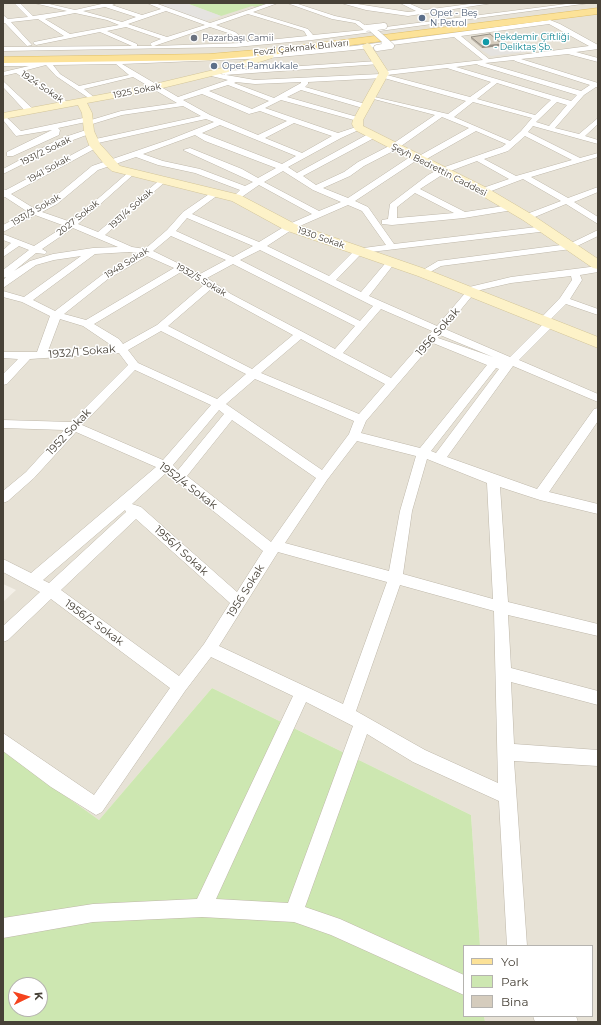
<!DOCTYPE html>
<html>
<head>
<meta charset="utf-8">
<style>
	body { margin:0 }
	#map { position:relative; width:601px; height:1025px; overflow:hidden; background:#f4f0e8; font-family:Montserrat,sans-serif }
	canvas { display:block }
	.frame { position:absolute; inset:0; border:4px solid #474137; pointer-events:none }
	.legend { position:absolute; left:463px; top:945px; width:130px; height:72px; box-sizing:border-box; background:#fff; border:1px solid #b5b3af; margin:0; padding:5px 7px; list-style:none; font-size:12px; color:#474137 }
	.legend li { display:flex; align-items:center; gap:8px; height:20px }
	.legend b { width:20px; border:1px solid #b5b3af }
	.north { position:absolute; left:8px; top:977px; width:40px; height:40px; box-sizing:border-box; background:#fff; border:1px solid #b5b3af; border-radius:50%; rotate:85deg; font-size:11px; font-weight:700; line-height:16px; text-align:center; color:#474137 }
	.north::after { content:''; display:block; margin:auto; width:14px; height:18px; background:#f5431d; clip-path:polygon(50% 0,100% 100%,50% 72%,0 100%) }
</style>
</head>
<body>
<div id="map">
<canvas width="601" height="1025"></canvas>
<div class="frame"></div>
<ul class="legend">
<li><b style="height:5px;background:#fce298"></b>Yol</li>
<li><b style="height:11px;background:#cde7b1"></b>Park</li>
<li><b style="height:11px;background:#d5ccbd"></b>Bina</li>
</ul>
<div class="north">K</div>
</div>
<script>
const context = document.querySelector('canvas').getContext('2d');
context.lineJoin = 'round';
function fill(path, color) {
  context.fillStyle = color;
  context.fill(path, 'evenodd');
}
function shape(rows) {
  const path = new Path2D();
  for (const r of rows) {
    path.moveTo(r[0], r[1]);
    for (let i = 2; i < r.length; i += 2) path.lineTo(r[i], r[i + 1]);
  }
  return path;
}
function trace(path, color, width, dash) {
  context.strokeStyle = color;
  context.lineWidth = width;
  context.lineCap = dash ? 'butt' : 'round';
  context.setLineDash(dash || []);
  context.stroke(path);
}
function label(font, color, halo, rows, align = 'center') {
  context.font = font + ' Montserrat,sans-serif';
  context.lineWidth = 3;
  context.setLineDash([]);
  context.textBaseline = 'middle';
  context.strokeStyle = halo;
  context.fillStyle = color;
  for (const [text, x, y, turn = 0] of rows) {
    context.save();
    context.translate(x, y);
    context.rotate((+turn || 0) * Math.PI / 180);
    context.textAlign = isNaN(turn) ? turn : align;
    if (halo) context.strokeText(text, 0, 0);
    context.fillText(text, 0, 0);
    context.restore();
  }
}
fill(shape([
	[3,3,598,3,598,1022,485,1022,484,1016,592,1016,592,946,480,946,471,815,212,688,99,820,3,751,3,602,16,590,3,584]
]), '#e7e2d6');
fill(shape([
	[186,3,268,3,256,7,252,6,221,16],
	[212,688,471,815,480,946,464,946,464,1016,484,1016,485,1022,3,1022,3,751,99,820],
	[16,985,40,985,40,1009,16,1009]
]), '#cde7b1');
fill(shape([
	[167,3,186,3,221,16,205,21,162,5],
	[515,45,526,52,491,56,480,49]
]), '#e5e3e0');
const street = shape([
	[14,3,20,3,33,16,67,11,34,3,45,3,75,10,106,3,117,3,112,5,142,15,161,9,147,3,155,3,210,23,269,3,278,3,253,12,308,29,313,35,364,30,355,23,332,19,287,3,295,3,335,16,359,21,370,29,574,3,590,3,312,40,236,47,3,51,3,47,132,46,100,32,36,45,33,43,34,42,64,36,38,19,11,22,32,45,27,46,5,23,3,23,3,15,8,19,28,17,14,3],
	[105,7,136,17,122,22,83,11,105,7],
	[166,11,205,25,167,37,128,24,166,11],
	[75,13,107,20,119,25,70,34,45,19,75,13],
	[248,14,304,31,307,36,248,42,235,32,216,25,248,14],
	[126,27,161,39,151,43,150,44,152,46,137,46,137,44,107,31,126,27],
	[210,27,231,34,242,43,154,46,210,27],
	[341,3,351,3,408,12,416,11,400,3,408,3,424,10,477,3,493,3,408,16,366,10,341,3],
	[550,20,560,24,598,45,598,49,576,52,598,58,598,62,568,54,521,59,598,83,598,87,596,87,584,95,555,128,579,134,598,118,598,124,585,136,598,140,598,144,533,126,528,132,580,158,598,153,598,157,531,177,568,198,598,187,598,192,574,202,598,217,598,224,566,204,530,219,524,219,524,215,561,201,523,179,486,193,480,193,480,189,509,179,477,161,445,173,420,189,465,212,510,205,514,208,513,210,464,218,392,225,382,224,382,220,388,219,390,204,428,175,439,169,502,147,506,144,476,131,423,161,417,160,355,201,368,207,394,244,545,226,549,229,548,231,362,253,336,280,361,292,388,260,394,260,394,264,369,296,437,326,466,292,463,290,465,288,511,277,598,266,598,272,580,275,582,280,570,299,598,309,598,315,566,304,549,321,553,322,554,324,553,326,519,360,598,394,598,402,513,366,447,457,537,489,594,409,598,408,598,421,549,492,598,504,598,514,540,500,500,487,508,602,598,624,598,636,508,615,511,668,598,691,598,705,511,682,514,744,598,750,598,766,514,761,527,946,507,946,499,801,413,762,367,734,305,907,340,919,464,975,464,995,331,935,294,922,202,917,93,922,3,938,3,918,93,904,197,899,293,696,211,657,185,691,102,812,96,815,51,787,3,751,3,733,94,795,170,688,51,599,8,640,3,642,3,626,40,592,3,572,3,559,31,573,156,467,76,432,34,478,8,501,3,503,3,491,26,472,64,430,3,428,3,420,71,422,128,365,119,353,30,359,7,384,3,385,3,374,18,359,3,358,3,352,37,352,50,316,22,302,3,297,3,291,24,297,81,256,54,260,36,265,3,288,3,280,6,277,3,278,3,270,29,250,19,246,3,257,3,250,11,243,3,240,3,234,34,246,65,226,35,215,3,232,3,225,28,212,5,197,3,198,3,189,6,190,92,144,91,140,201,116,183,106,122,115,89,125,86,125,86,122,58,128,60,130,59,135,13,156,7,156,7,152,52,130,16,136,3,120,3,114,21,131,88,117,91,117,91,120,121,111,177,103,133,77,84,89,95,98,95,100,93,101,56,76,46,65,23,71,69,103,69,105,67,106,16,73,3,76,3,72,29,66,3,66,3,62,156,60,269,54,354,46,550,20],
	[549,24,589,46,489,59,461,36,549,24],
	[454,37,483,60,384,71,382,72,381,74,255,80,209,72,207,73,207,75,228,80,178,97,122,64,269,58,354,50,454,37],
	[514,60,515,61,590,85,581,91,485,63,514,60],
	[116,64,129,75,79,86,60,74,53,65,116,64],
	[477,64,478,65,577,95,571,101,456,67,477,64],
	[447,68,491,82,470,97,387,75,447,68],
	[384,78,466,101,448,114,370,96,370,98,435,115,391,145,358,162,344,172,316,185,303,176,376,137,376,133,370,133,297,173,288,167,341,138,363,128,359,126,338,133,265,108,281,100,361,122,361,118,287,97,301,90,366,109,370,107,369,105,305,87,308,84,308,82,384,78],
	[236,82,255,84,301,82,301,83,274,98,234,83,236,82],
	[497,83,551,100,535,115,477,99,497,83],
	[228,85,269,101,252,109,209,91,228,85],
	[202,94,249,114,260,111,287,121,258,135,210,115,183,100,202,94],
	[473,102,532,118,521,131,510,141,454,117,473,102],
	[557,102,567,105,549,126,536,122,557,102],
	[442,117,469,128,419,156,413,155,348,198,323,188,350,176,364,166,397,149,442,117],
	[206,119,214,122,171,139,92,166,51,200,35,209,11,194,98,147,98,143,206,119],
	[294,123,332,136,302,153,265,138,294,123],
	[220,125,296,156,282,164,202,133,220,125],
	[195,135,205,141,276,168,258,178,242,169,190,148,183,150,253,182,245,186,200,169,163,161,143,154,195,135],
	[525,136,572,160,516,176,484,159,508,151,525,136],
	[136,157,158,165,195,173,240,190,232,198,236,201,259,185,312,214,287,225,259,242,192,214,218,195,219,193,215,190,183,212,167,230,145,249,132,247,105,235,165,182,165,178,162,178,98,232,78,224,134,174,135,172,131,170,71,222,42,212,57,204,98,170,136,157],
	[283,171,313,190,341,202,319,211,264,182,283,171],
	[415,193,454,213,397,218,397,207,415,193],
	[348,205,362,211,386,245,356,249,329,276,267,246,293,229,348,205],
	[187,218,253,246,233,257,176,231,187,218],
	[73,228,118,247,93,248,53,254,30,261,14,271,36,253,45,254,47,252,42,249,73,228],
	[171,236,226,260,200,274,153,251,171,236],
	[260,250,327,283,373,306,360,321,240,260,260,250],
	[129,252,138,253,102,275,55,311,33,300,95,254,129,252],
	[147,256,174,268,86,320,64,314,108,279,147,256],
	[233,264,355,326,335,349,231,294,207,278,233,264],
	[181,272,205,284,157,325,123,344,119,339,94,324,181,272],
	[571,276,572,280,560,298,538,321,543,324,510,357,445,329,476,291,511,283,571,276],
	[211,289,225,298,293,335,252,369,168,326,211,289],
	[381,309,432,331,391,378,343,353,381,309],
	[60,319,83,326,114,347,48,351,60,319],
	[161,331,246,374,217,399,138,363,128,350,161,331],
	[440,335,493,357,438,338,440,335],
	[301,339,332,356,385,384,359,414,261,373,301,339],
	[433,343,487,365,420,448,361,433,366,421,433,343],
	[496,368,499,369,436,453,431,451,496,368],
	[135,370,211,405,163,460,82,425,135,370],
	[255,379,354,421,349,434,322,470,226,404,255,379],
	[219,410,224,414,178,470,173,465,219,410],
	[232,420,316,478,271,542,187,476,232,420],
	[357,441,416,456,400,511,389,571,285,543,327,480,357,441],
	[427,459,487,483,493,599,403,574,412,511,427,459],
	[166,473,263,551,237,592,141,507,132,504,166,473],
	[125,510,126,512,49,583,43,580,125,510],
	[136,519,230,603,204,644,179,676,61,590,136,519],
	[278,552,387,582,343,704,219,646,278,552],
	[400,585,494,611,498,783,425,750,356,711,400,585],
	[306,702,353,726,288,903,216,899,306,702],
	[378,61,381,63,380,64,224,75,221,73,224,71,378,61],
	[3,81,33,109,33,113,27,113,3,87,3,81],
	[89,129,93,131,92,133,65,143,3,174,3,169,59,139,89,129],
	[598,230,598,236,571,249,441,266,423,276,418,273,438,261,569,244,598,230],
	[533,1016,576,1016,578,1022,535,1022,533,1016]
]);
const secondary = shape([
	[367,43,370,44,389,73,363,120,363,126,487,188,531,214,598,259,598,269,593,268,523,220,479,194,355,130,352,124,353,120,379,73,362,46,367,43],
	[269,53,274,56,272,58,228,72,142,93,87,103,92,113,94,131,100,144,120,166,240,195,295,224,428,270,598,337,598,348,418,276,285,230,232,201,112,171,105,165,89,145,84,131,82,113,78,105,3,119,3,113,142,87,222,68,269,53]
]);
const primary = shape([
	[598,8,598,14,279,54,209,60,3,63,3,57,209,54,279,48,598,8]
]);
trace(street, '#bfb8aa', 1);
trace(secondary, '#d3c599', 1);
trace(primary, '#e1c068', 1);
fill(street, '#fff');
fill(secondary, '#fdf2c8');
fill(primary, '#fce298');
const streetBridge = shape([
	[366,28,384,26,371,28,391,46,377,48,388,46,385,43]
]);
trace(streetBridge, '#bfb8aa', 7, []);
trace(streetBridge, '#fff', 6);
fill(shape([
	[471,37,502,44,501,46,482,48,471,39]
]), '#b7afa3');
fill(shape([
	[502,44,501,46,482,48,482,46]
]), '#958f84');
const building = shape([
	[490,34,502,44,482,46,471,37,490,34]
]);
fill(building, '#d5ccbd');
trace(building, '#958f84', 1);
for (const [x, y, r, color] of [
	[422,18,4,"#5c6f8a"],
	[194,38,4,"#6b7280"],
	[486,42,4,"#0f9aa8"],
	[214,66,4,"#5c6f8a"]
]) {
  const dot = new Path2D();
  dot.arc(x, y, r, 0, 2 * Math.PI);
  context.fillStyle = color;
  context.fill(dot);
  trace(dot, '#fff', 1.5);
}
label('9px', '#4e5e75', '#fff', [
	["Opet - Beş",430,13],
	["N Petrol",430,23],
	["Opet Pamukkale",222,66]
], 'left');
label('9px', '#0d838f', '#fff', [
	["Pekdemir Çiftliği",494,37],
	["- Deliktaş Şb.",494,47]
], 'left');
label('9px', '#5b616d', '#fff', [
	["Pazarbaşı Camii",202,38]
], 'left');
label('9px', '#474137', '#fff', [
	["Fevzi Çakmak Bulvarı",301,48,-6],
	["1924 Sokak",42,87,34],
	["1925 Sokak",137,91,-11],
	["1931/2 Sokak",46,151,-26],
	["1941 Sokak",49,169,-29],
	["Şeyh Bedrettin Caddesi",439,170,27],
	["1931/4 Sokak",131,209,-42],
	["1931/3 Sokak",36,210,-30],
	["2027 Sokak",78,218,-39],
	["1930 Sokak",321,238,19],
	["1948 Sokak",127,263,-32],
	["1932/5 Sokak",201,280,30]
]);
label('11px', '#474137', '#fff', [
	["1956 Sokak",438,332,-49],
	["1932/1 Sokak",82,352,-5],
	["1952 Sokak",69,432,-47],
	["1952/4 Sokak",188,486,37],
	["1956/1 Sokak",181,551,42],
	["1956 Sokak",246,591,-58],
	["1956/2 Sokak",94,623,36]
]);
</script>
</body>
</html>
